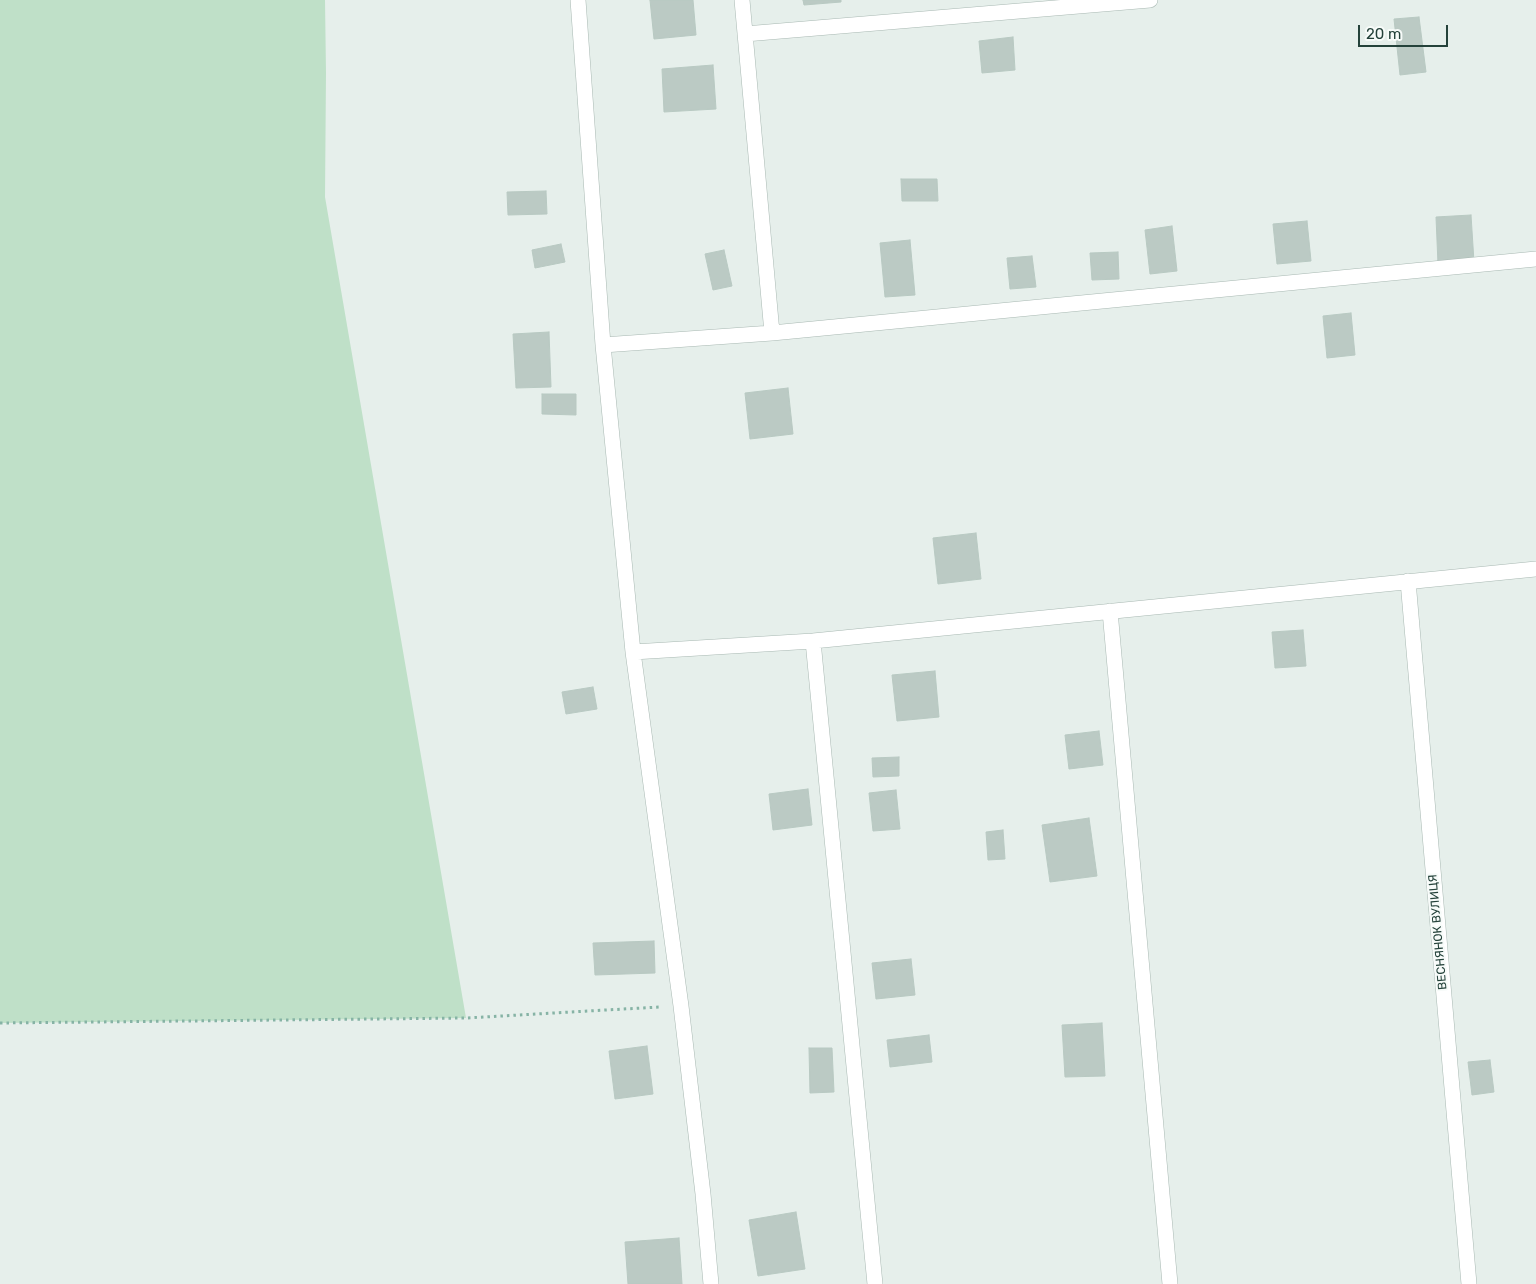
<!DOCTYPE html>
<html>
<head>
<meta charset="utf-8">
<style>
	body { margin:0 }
	#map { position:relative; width:1536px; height:1284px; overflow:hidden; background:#e6efeb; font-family:Rubik,sans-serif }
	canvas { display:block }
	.scale { position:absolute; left:1358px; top:25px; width:90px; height:22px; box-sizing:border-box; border:2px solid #24423a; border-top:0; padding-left:6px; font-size:15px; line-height:18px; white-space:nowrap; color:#24423a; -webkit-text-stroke:4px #f7fbf9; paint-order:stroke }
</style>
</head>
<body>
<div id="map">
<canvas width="1536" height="1284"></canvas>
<div class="scale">20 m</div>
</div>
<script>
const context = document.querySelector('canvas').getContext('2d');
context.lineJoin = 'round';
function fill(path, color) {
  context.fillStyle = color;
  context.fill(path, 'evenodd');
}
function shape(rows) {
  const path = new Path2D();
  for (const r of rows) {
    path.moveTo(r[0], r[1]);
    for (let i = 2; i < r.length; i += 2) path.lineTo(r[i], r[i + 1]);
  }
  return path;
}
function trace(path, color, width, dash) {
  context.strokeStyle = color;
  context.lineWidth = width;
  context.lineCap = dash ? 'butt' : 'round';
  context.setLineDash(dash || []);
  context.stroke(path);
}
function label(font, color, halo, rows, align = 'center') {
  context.font = font + ' Rubik,sans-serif';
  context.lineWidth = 4;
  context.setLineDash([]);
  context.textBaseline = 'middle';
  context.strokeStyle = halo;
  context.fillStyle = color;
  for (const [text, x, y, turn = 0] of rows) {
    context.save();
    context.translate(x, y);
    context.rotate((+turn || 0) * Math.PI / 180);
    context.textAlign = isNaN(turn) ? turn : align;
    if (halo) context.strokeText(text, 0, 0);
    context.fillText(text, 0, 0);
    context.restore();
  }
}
fill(shape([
	[0,0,325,0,326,73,325,197,466,1018,0,1023]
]), '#bfe0c8');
const building = shape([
	[650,0,693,0,696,35,654,39,650,0],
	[803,0,841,0,841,2,804,5,803,0],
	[1419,17,1426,72,1400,75,1394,19,1419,17],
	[1013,37,1015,70,982,73,979,41,1013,37],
	[713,65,716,109,664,112,662,69,713,65],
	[901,179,937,179,938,201,902,201,901,179],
	[546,191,547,214,508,215,507,192,546,191],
	[1471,215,1474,262,1438,264,1436,217,1471,215],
	[1307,221,1311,261,1277,264,1273,224,1307,221],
	[1172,226,1177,271,1150,274,1145,230,1172,226],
	[910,240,915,295,885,297,880,243,910,240],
	[561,244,565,262,535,268,532,250,561,244],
	[724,250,732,286,713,290,705,254,724,250],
	[1118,252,1119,279,1092,280,1090,253,1118,252],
	[1032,256,1036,287,1010,289,1007,258,1032,256],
	[1351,313,1355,355,1327,358,1323,316,1351,313],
	[549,332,551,387,516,388,513,334,549,332],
	[788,388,793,434,750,439,745,393,788,388],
	[542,394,576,394,576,415,542,414,542,394],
	[976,533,981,579,938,584,933,538,976,533],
	[1303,630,1306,666,1275,668,1272,632,1303,630],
	[935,671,939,717,897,721,892,675,935,671],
	[593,687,597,709,566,714,562,692,593,687],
	[1099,731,1103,765,1069,769,1065,735,1099,731],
	[899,757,899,776,873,777,872,758,899,757],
	[808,789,812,825,773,830,769,794,808,789],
	[896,790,900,829,873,831,869,793,896,790],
	[1089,818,1097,876,1050,882,1042,825,1089,818],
	[1003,830,1005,859,988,860,986,832,1003,830],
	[654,941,655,973,595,975,593,943,654,941],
	[911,959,915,995,876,999,872,963,911,959],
	[1102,1023,1105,1076,1065,1077,1062,1025,1102,1023],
	[929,1035,932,1062,890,1067,887,1040,929,1035],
	[647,1046,653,1094,615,1099,609,1051,647,1046],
	[809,1048,832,1048,834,1092,810,1093,809,1048],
	[1490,1060,1494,1092,1472,1095,1468,1062,1490,1060],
	[796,1212,805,1269,758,1276,749,1220,796,1212],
	[679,1238,682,1284,628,1284,625,1242,679,1238]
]);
fill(building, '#bbcac4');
trace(building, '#b8c9c2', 1);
const minor = shape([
	[578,0,603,345,633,652,681,1006,703,1194,711,1284],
	[742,0,772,333],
	[745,34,1150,0],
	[603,345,772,333,1536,259],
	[1408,581,1469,1284],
	[1110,611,1170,1284],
	[813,641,875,1284],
	[633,652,813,641,1536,569]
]);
trace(minor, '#a8b8b2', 16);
trace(shape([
	[0,1023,466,1018,659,1007]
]), '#86b3a5', 3, [2.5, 4]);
trace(minor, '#fff', 15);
label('12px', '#24423a', '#f7fbf9', [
	["ВЕСНЯНОК ВУЛИЦЯ",1438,932,-95]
]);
</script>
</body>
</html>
